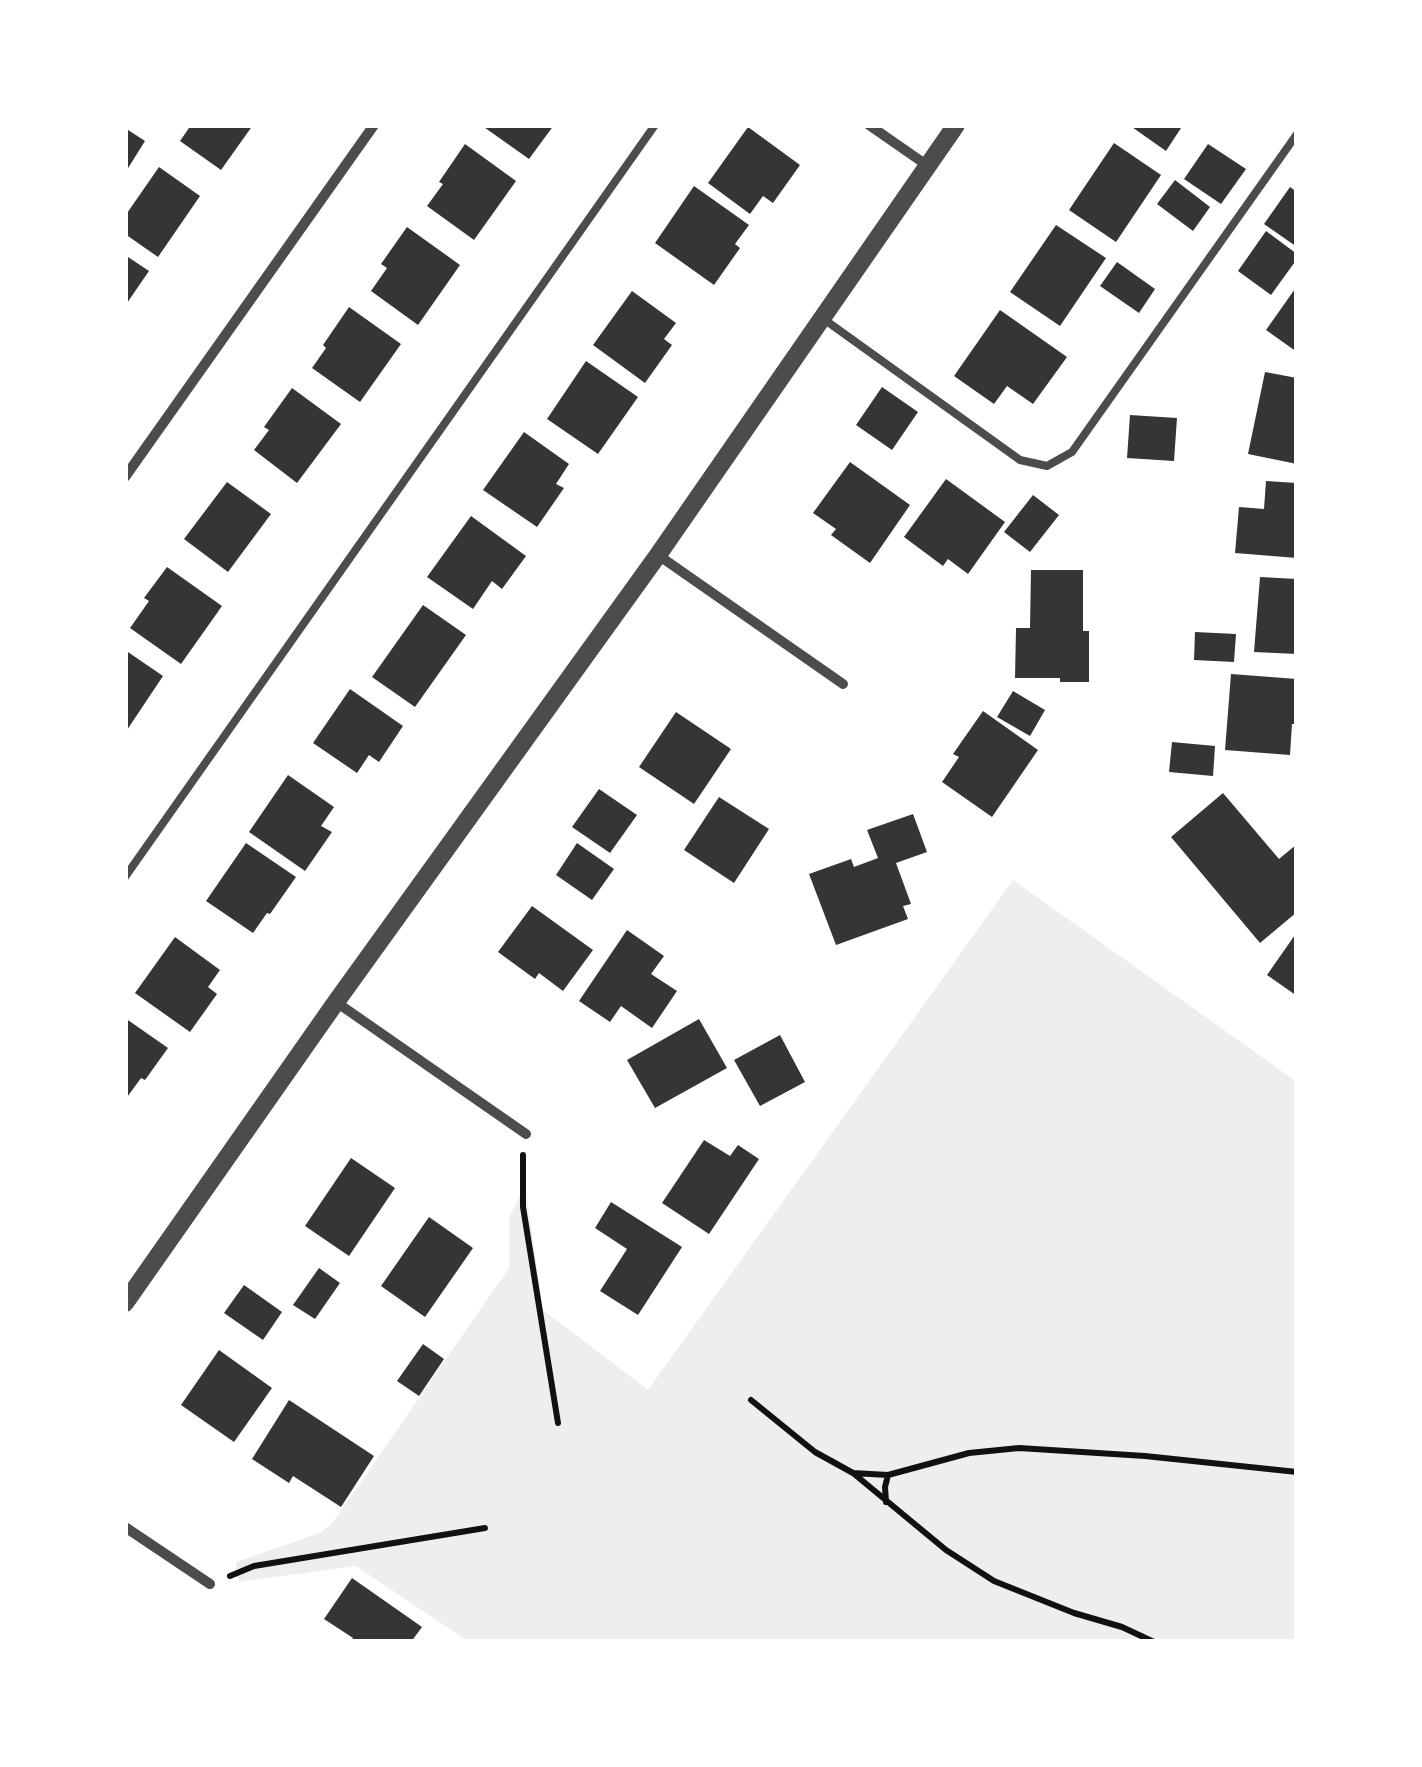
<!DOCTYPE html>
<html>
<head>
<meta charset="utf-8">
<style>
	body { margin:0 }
	#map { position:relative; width:1422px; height:1767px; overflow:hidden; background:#fff; font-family:Manrope,sans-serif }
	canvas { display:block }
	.frame { position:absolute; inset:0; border:128px solid #fff; pointer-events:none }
</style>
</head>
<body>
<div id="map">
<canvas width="1422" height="1767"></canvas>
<div class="frame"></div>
</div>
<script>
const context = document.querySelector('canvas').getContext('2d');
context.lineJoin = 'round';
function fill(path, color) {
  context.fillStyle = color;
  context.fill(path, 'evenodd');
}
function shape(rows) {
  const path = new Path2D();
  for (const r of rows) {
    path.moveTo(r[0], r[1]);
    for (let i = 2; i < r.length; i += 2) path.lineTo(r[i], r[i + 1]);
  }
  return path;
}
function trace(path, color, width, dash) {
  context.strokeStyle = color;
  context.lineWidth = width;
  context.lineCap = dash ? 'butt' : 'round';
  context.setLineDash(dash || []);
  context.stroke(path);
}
fill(shape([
	[1013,880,1297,1082,1297,1642,463,1642,465,1639,356,1566,238,1582,236,1562,322,1532,334,1521,509,1268,509,1218,525,1185,543,1310,648,1390]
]), '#eee');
fill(shape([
	[191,125,253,125,221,170,180,141],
	[481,125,554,125,529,159],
	[1129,125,1183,125,1166,151],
	[748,127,800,165,773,203,763,196,750,214,708,183],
	[125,128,145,141,125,173],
	[1114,143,1161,175,1116,242,1069,210],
	[465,144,516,181,474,240,427,206,443,184,439,182],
	[1208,144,1246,169,1221,204,1184,179],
	[159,167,200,196,158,257,125,234,125,216],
	[1175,180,1210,207,1193,231,1157,204],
	[694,186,749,225,735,244,740,248,714,285,655,243],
	[1290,187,1297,192,1297,247,1264,224],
	[1056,225,1106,258,1060,326,1010,292],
	[407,227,460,265,418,325,371,291,387,268,381,264],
	[1266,231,1297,254,1297,259,1271,295,1238,271],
	[125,255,149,271,125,306],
	[1117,262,1155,289,1139,313,1100,286],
	[1297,286,1297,352,1266,330],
	[632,291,676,323,664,339,672,345,645,383,593,345],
	[349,307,401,344,360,402,312,368,326,348,323,345],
	[1000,310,1067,357,1033,404,1007,386,994,404,954,376],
	[586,361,638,397,598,454,547,419],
	[1265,372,1297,378,1297,464,1248,454],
	[882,387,918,412,892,450,856,425],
	[292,388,341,424,297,483,254,450,269,430,264,427],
	[1130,415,1177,418,1174,461,1127,458],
	[524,432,569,464,556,484,564,488,537,527,483,490],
	[850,462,910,505,870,563,831,535,836,529,813,513],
	[946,479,1005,522,968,574,948,559,943,566,904,537],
	[1266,481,1297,483,1297,558,1235,553,1239,507,1264,509],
	[227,482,271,514,228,572,184,539],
	[1033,495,1059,515,1030,552,1004,532],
	[471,516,526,556,502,589,492,581,473,609,427,577],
	[167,567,222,606,181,664,130,628,149,601,144,598],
	[1031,570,1083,570,1083,631,1089,631,1089,682,1060,682,1060,678,1015,678,1016,628,1030,628],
	[1260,577,1297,579,1297,654,1254,652],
	[423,605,466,635,415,707,372,677],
	[1195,632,1236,634,1234,662,1194,660],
	[125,650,163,676,125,733],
	[1231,674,1297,679,1297,724,1292,724,1290,755,1225,750],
	[350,689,403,726,379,762,369,755,357,773,313,743],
	[1013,691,1045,710,1030,736,997,717],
	[983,711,1038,750,992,817,942,782,959,757,953,754],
	[676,712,731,749,694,804,639,767],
	[1172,742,1215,746,1213,776,1169,772],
	[288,775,334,807,321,826,332,832,305,871,249,832],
	[599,789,637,815,610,853,572,827],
	[1223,793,1279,859,1297,844,1297,912,1260,943,1171,837],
	[719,797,769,829,734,883,684,850],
	[913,814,927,852,896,863,911,904,903,906,908,919,836,945,809,874,851,859,854,867,878,858,867,830],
	[246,843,296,877,270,914,267,913,253,933,206,901],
	[577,843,614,869,592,900,556,875],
	[532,906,593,950,563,991,539,973,535,979,498,952],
	[627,930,664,956,651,974,677,991,652,1028,621,1006,610,1022,579,1001],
	[1297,932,1297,996,1267,975],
	[175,937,220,970,208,987,217,994,190,1032,135,993],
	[125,1018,168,1048,145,1080,141,1078,125,1100],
	[699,1019,727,1068,655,1108,627,1060],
	[780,1035,805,1082,760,1106,734,1060],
	[704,1140,730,1156,738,1145,759,1159,709,1234,662,1203],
	[351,1158,395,1188,349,1256,305,1226],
	[611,1202,682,1247,638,1315,600,1291,627,1249,595,1228],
	[429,1217,473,1248,425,1317,381,1286],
	[319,1268,340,1283,315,1319,293,1305],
	[244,1285,282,1312,263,1340,224,1313],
	[423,1344,444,1359,419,1396,397,1381],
	[219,1350,272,1388,234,1442,181,1405],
	[289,1400,374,1456,341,1507,293,1476,289,1483,252,1459],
	[352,1578,422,1627,411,1642,351,1642,353,1638,324,1619]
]), '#353535');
trace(shape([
	[523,1155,523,1207,558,1423],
	[751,1400,815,1452,853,1473,888,1475,969,1453,1019,1448,1145,1456,1297,1472],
	[853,1473,946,1550,994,1581,1074,1613,1122,1627,1154,1642],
	[886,1502,885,1487,888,1475],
	[230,1576,254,1566,485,1528]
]), '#111', 6);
trace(shape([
	[825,320,1020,460,1047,466,1072,452,1297,134],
	[125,877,655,125]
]), '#4c4c4c', 8);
trace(shape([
	[869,125,928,166],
	[125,477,374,125],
	[658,555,843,684],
	[336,1002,526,1134],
	[125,1527,210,1584]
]), '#4c4c4c', 10);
trace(shape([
	[125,1303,336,1002,658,555,956,125]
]), '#4c4c4c', 18);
</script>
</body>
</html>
